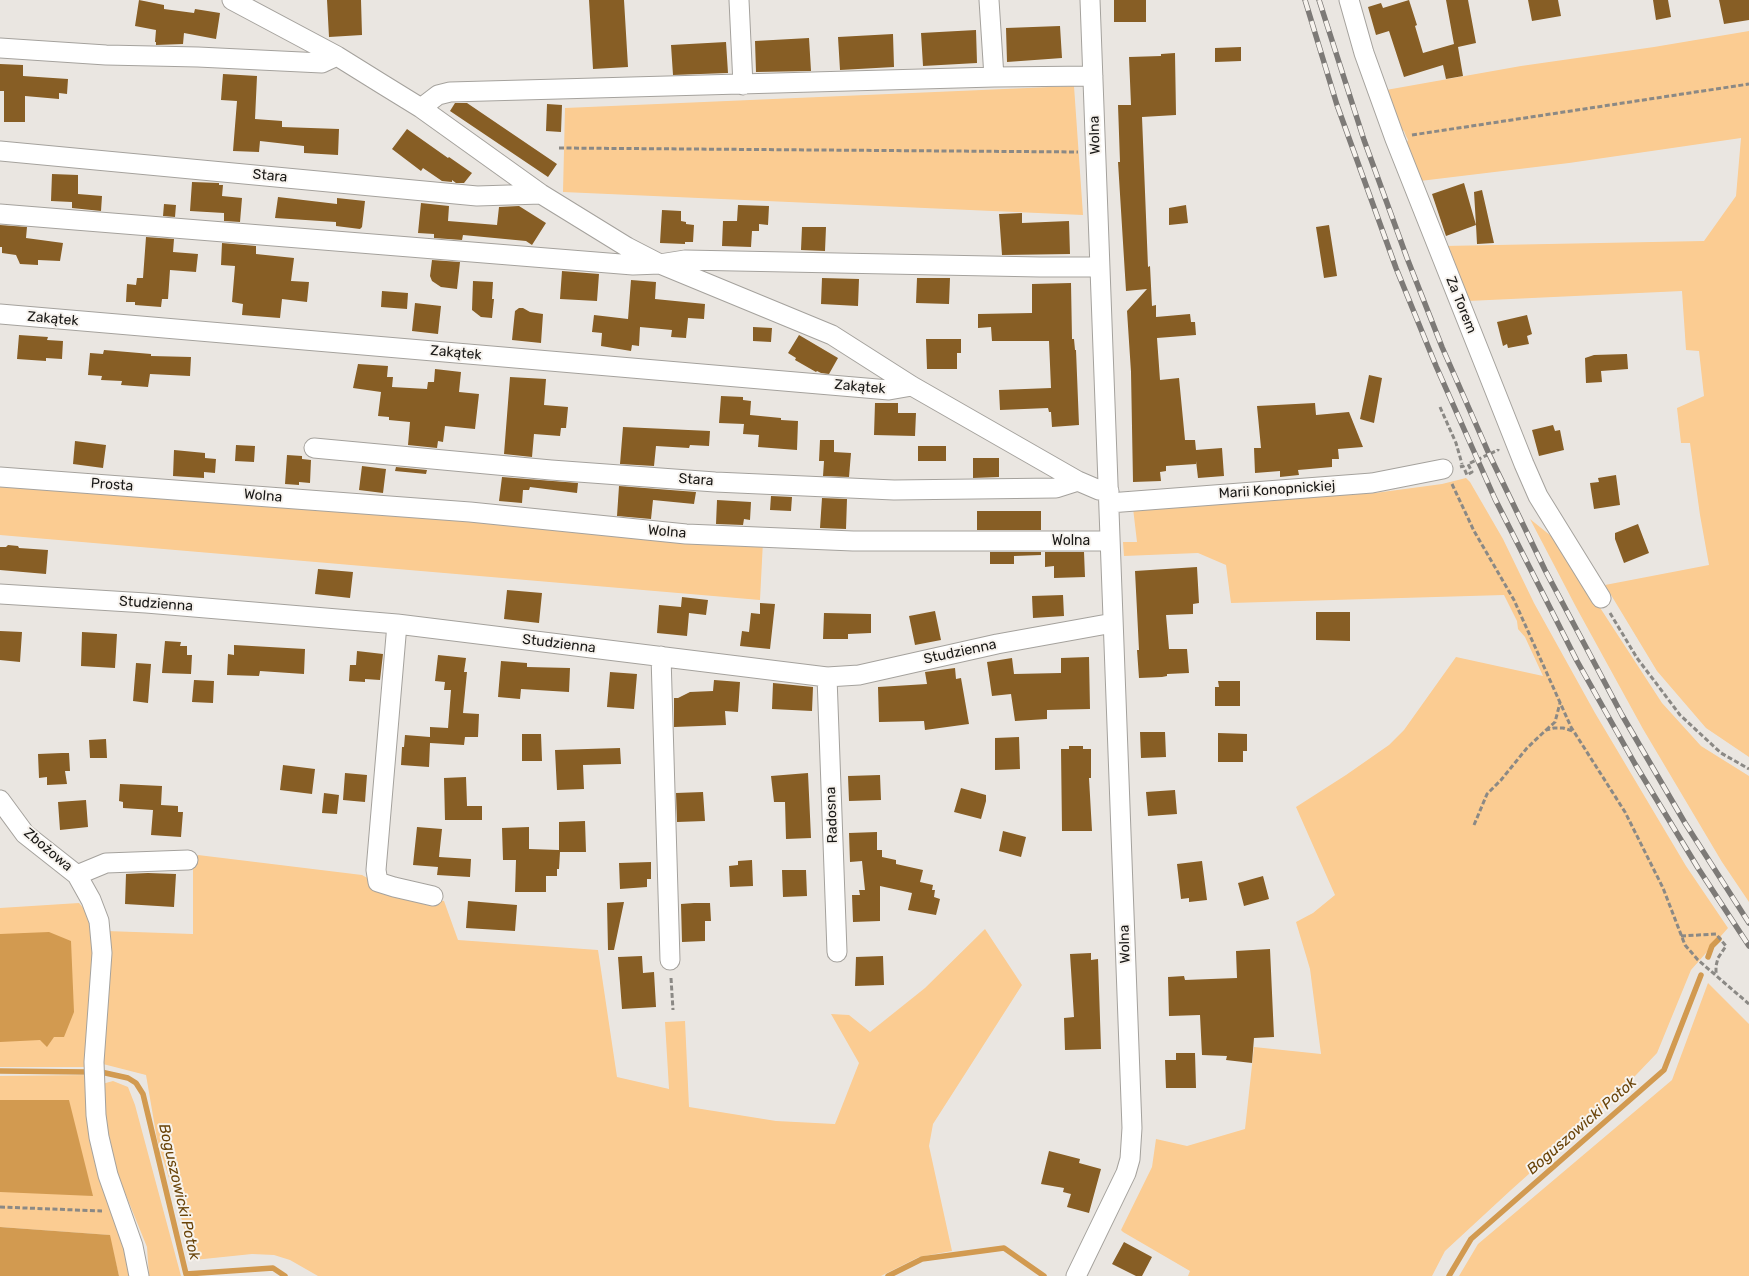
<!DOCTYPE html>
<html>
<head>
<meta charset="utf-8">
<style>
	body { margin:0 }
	canvas { display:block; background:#eae6e1 }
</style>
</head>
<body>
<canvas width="1749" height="1276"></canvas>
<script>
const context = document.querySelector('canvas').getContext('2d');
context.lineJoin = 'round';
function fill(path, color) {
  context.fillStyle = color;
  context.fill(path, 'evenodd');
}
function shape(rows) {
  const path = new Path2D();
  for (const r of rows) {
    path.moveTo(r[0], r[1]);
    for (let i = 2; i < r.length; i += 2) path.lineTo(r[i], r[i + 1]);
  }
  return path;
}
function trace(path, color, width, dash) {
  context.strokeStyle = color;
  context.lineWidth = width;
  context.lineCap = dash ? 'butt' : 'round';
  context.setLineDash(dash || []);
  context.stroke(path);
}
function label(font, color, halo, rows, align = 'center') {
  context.font = font + ' Rubik,sans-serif';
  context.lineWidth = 4;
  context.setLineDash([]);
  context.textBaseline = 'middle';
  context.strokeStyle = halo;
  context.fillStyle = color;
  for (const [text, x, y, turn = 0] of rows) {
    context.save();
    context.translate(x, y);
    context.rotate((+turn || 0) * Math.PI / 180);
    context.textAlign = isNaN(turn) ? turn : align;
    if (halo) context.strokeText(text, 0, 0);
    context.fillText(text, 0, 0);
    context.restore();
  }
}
fill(shape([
	[1749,31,1749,757,1706,728,1657,671,1605,585,1709,565,1700,515,1690,443,1681,443,1677,408,1704,396,1699,351,1686,350,1682,291,1468,301,1444,246,1704,241,1736,196,1741,138,1569,163,1420,181,1406,144,1408,140,1406,136,1404,131,1400,129,1386,90,1521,66,1654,47],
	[1074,86,1083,215,563,192,565,108],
	[1466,478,1470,482,1503,539,1534,603,1595,713,1686,866,1728,928,1691,970,1657,1053,1615,1097,1511,1190,1445,1251,1432,1276,1188,1276,1190,1271,1123,1232,1121,1230,1152,1167,1156,1139,1187,1146,1245,1129,1254,1047,1321,1054,1310,969,1296,922,1313,913,1335,895,1296,807,1346,775,1389,745,1404,730,1456,657,1543,676,1525,637,1518,629,1517,621,1504,595,1231,603,1226,565,1198,553,1124,556,1123,542,1137,542,1133,508,1375,493,1442,484],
	[0,484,763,541,760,600,0,535],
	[1530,519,1556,540,1662,703,1701,746,1749,776,1749,902,1722,862,1643,729,1576,607],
	[198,855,362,875,393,892,444,901,458,940,598,950,617,1077,669,1089,665,1022,685,1021,689,1107,776,1121,835,1124,859,1063,831,1014,849,1015,870,1032,925,988,985,929,1022,985,933,1124,929,1146,952,1251,919,1257,881,1276,318,1276,290,1260,274,1255,252,1254,194,1260,157,1139,146,1075,103,1064,109,992,106,931,193,934,193,867],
	[79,903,94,920,89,1067,0,1067,0,908],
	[1708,983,1749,1024,1749,1276,1459,1276,1478,1244,1672,1080],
	[90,1075,134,1276,119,1276,109,1235,0,1227,0,1076],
	[113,1081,128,1087,135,1105,181,1276,149,1276,147,1247,117,1173,108,1130,102,1084]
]), '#fbcc92');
fill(shape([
	[49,932,71,941,74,1012,64,1037,54,1037,47,1047,40,1040,0,1042,0,934],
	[0,1100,69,1100,93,1196,0,1192],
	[0,1227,110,1235,119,1276,0,1276]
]), '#d29a50');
trace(shape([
	[1708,957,1712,946,1719,939],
	[0,1071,87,1072],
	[101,1072,128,1078,136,1083,143,1094,186,1274,273,1268,285,1276],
	[888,1276,922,1259,1004,1248,1044,1276],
	[1449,1276,1471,1239,1664,1070,1701,975]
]), '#d29a50', 5.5);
fill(shape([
	[139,0,164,5,164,9,194,13,195,9,220,13,216,39,184,33,183,44,156,45,156,42,155,42,156,30,135,26],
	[327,0,361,0,362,35,329,37],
	[589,0,624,0,628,67,593,69],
	[1114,0,1146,0,1146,22,1114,22],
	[1409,0,1417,25,1415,26,1423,53,1454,44,1446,0,1468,0,1476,43,1458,47,1463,76,1446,79,1443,65,1404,77,1389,31,1376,35,1368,7,1381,3,1383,8],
	[1528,0,1558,0,1561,16,1532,21],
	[1653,0,1668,0,1671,17,1656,20],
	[1719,0,1749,0,1749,20,1724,24],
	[1060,26,1062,58,1007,62,1006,28],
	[976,30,977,63,923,66,921,33],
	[893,34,894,67,840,70,838,37],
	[809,38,811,71,756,72,755,41],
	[726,42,728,73,673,75,671,45],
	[1241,47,1241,61,1215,62,1215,48],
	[1175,53,1176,115,1142,117,1148,267,1150,266,1152,306,1156,305,1156,317,1190,314,1191,322,1195,322,1196,335,1157,338,1160,380,1179,378,1185,440,1195,440,1196,450,1222,448,1224,476,1198,478,1196,461,1196,464,1166,466,1166,471,1160,472,1161,481,1133,482,1131,372,1127,311,1147,289,1126,291,1118,162,1120,162,1118,105,1131,105,1129,57,1161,56,1161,54],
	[0,64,23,65,23,76,68,79,67,94,59,93,59,99,25,96,25,122,4,122,4,91,0,91],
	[223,74,257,76,255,119,282,121,282,127,339,129,338,155,304,153,304,146,260,141,259,152,233,151,237,101,221,100],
	[455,103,467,103,557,164,548,177,450,111],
	[547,104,562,105,561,132,546,131],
	[407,129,448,158,449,157,472,173,464,183,456,183,452,180,452,182,442,181,423,168,421,171,392,149],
	[52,174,78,175,78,194,102,196,101,211,72,208,72,202,51,201],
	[192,182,219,183,219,185,223,185,222,196,242,198,240,222,224,221,224,213,190,211],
	[1464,183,1476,225,1474,192,1482,190,1494,243,1477,244,1476,225,1446,236,1432,194],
	[278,197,337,204,337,198,365,201,362,227,360,229,336,226,336,222,275,218],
	[421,203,449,206,448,221,497,225,499,207,519,206,546,223,532,245,526,241,463,235,462,240,434,238,434,234,418,233],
	[164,204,176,205,175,217,163,216],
	[738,205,769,206,768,225,759,224,759,231,752,231,751,247,722,246,723,221,737,221],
	[1186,205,1188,223,1169,225,1169,208],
	[662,210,681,211,681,221,686,222,686,224,694,225,693,242,685,242,685,244,660,243],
	[1022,213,1022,223,1069,221,1070,254,1002,255,999,214],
	[0,225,27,227,26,238,63,243,60,261,38,260,38,265,20,264,16,255,2,253,2,247,0,247],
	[1329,225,1337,276,1324,278,1316,227],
	[802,227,826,227,825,251,801,250],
	[146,237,174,239,173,252,198,254,196,272,170,270,168,299,162,299,161,307,135,305,135,302,126,302,127,284,136,285,137,278,143,278],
	[222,243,256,246,256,254,294,258,291,281,309,282,307,302,282,299,280,318,242,315,243,304,232,302,235,266,221,265],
	[432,260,460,262,457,289,441,287,432,281,430,276],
	[562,271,599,274,597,301,560,299],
	[822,278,859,279,858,306,821,304],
	[917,278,950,278,949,304,916,303],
	[631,280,656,282,655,299,705,304,704,319,688,318,686,338,671,337,672,330,640,327,639,346,632,345,631,351,601,346,602,333,592,332,594,315,628,319],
	[473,281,493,282,492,299,494,299,492,318,481,317,472,310],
	[1071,283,1072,339,1074,339,1075,350,1076,350,1079,425,1052,427,1051,412,1049,412,1048,408,1000,410,999,390,1051,388,1049,341,992,341,991,327,978,328,978,314,1032,313,1032,284],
	[382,291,408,293,407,309,381,307],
	[415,303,441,306,438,334,412,331],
	[519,308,523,308,530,312,543,314,541,343,512,340,515,311],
	[1527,315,1532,334,1527,336,1529,344,1508,348,1507,344,1503,346,1497,322],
	[753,327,772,328,771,342,753,341],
	[19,335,48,337,47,340,63,341,62,359,46,358,46,361,17,359],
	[799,335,838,358,829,374,821,373,817,371,816,372,795,360,796,358,788,353],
	[926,339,961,339,961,353,957,353,957,369,927,369],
	[104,350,151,354,151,356,191,357,190,376,150,374,148,387,121,385,122,381,101,380,102,376,88,375,90,353,103,354],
	[1627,354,1628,369,1601,371,1602,382,1586,383,1585,358,1594,355],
	[358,364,388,366,387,377,393,377,392,387,427,389,428,382,434,382,435,369,461,372,459,392,479,394,475,429,445,426,443,442,438,441,437,448,408,445,410,422,389,420,389,417,378,416,381,392,353,388],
	[1369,375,1382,378,1374,423,1360,419],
	[510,377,546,379,544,405,568,407,566,428,561,428,560,436,534,434,532,457,504,454],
	[721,396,743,397,743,400,751,401,750,415,781,418,781,420,798,421,797,450,758,447,759,435,743,434,744,424,719,423],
	[875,403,898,403,898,413,916,413,915,436,874,435],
	[1315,403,1316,415,1349,412,1363,447,1338,449,1339,459,1332,459,1332,467,1298,470,1299,475,1280,477,1280,471,1255,473,1254,448,1261,448,1257,406],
	[1553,425,1555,431,1560,430,1564,450,1539,456,1532,430],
	[623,427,710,431,709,446,690,445,689,448,656,446,654,466,620,464],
	[820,440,834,440,834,452,851,453,849,477,823,476,824,461,819,461],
	[75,441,106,445,103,468,73,464],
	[236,445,255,446,254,462,235,461],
	[918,446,946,446,946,461,918,461],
	[174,450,205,453,205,458,216,459,215,473,204,472,204,478,173,476],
	[287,455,302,456,302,459,311,460,310,483,299,482,299,485,285,484],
	[973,458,999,458,999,477,973,478],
	[362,466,386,469,383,493,359,490],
	[396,467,427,470,426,474,395,471],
	[1616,475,1620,505,1594,509,1590,483,1599,482,1598,478],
	[502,477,578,483,577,493,530,487,529,490,523,490,522,503,499,501],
	[619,486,696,492,694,504,653,500,651,519,617,516],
	[771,496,792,497,791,511,770,510],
	[822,498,847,499,846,529,820,528],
	[717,500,751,502,750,520,744,519,743,525,716,524],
	[977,511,1041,511,1041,530,977,530],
	[1638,524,1649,553,1624,563,1615,539,1615,533],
	[8,545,18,546,19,548,48,550,46,574,0,570,0,547,6,547],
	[990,552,1041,552,1041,555,1014,556,1014,564,990,564],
	[1045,552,1084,552,1085,577,1054,578,1054,566,1045,567],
	[1197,567,1199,603,1193,604,1193,614,1166,615,1169,649,1187,649,1189,673,1167,674,1167,676,1162,677,1139,678,1137,650,1139,650,1135,571],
	[318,569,353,572,350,598,315,594],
	[507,590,542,593,539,623,504,619],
	[1063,595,1064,616,1033,618,1032,596],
	[682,597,708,600,706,615,689,613,687,636,657,633,659,605,681,607],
	[760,603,775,604,770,649,740,646,742,631,749,632,751,613,760,614],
	[935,611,941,640,915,645,909,616],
	[1316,612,1350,612,1350,641,1316,640],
	[824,613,871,614,871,633,848,634,848,639,823,639],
	[0,631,22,632,20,662,0,660],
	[82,632,117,634,115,668,81,666],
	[165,641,181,642,180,646,187,646,187,655,192,655,191,674,162,673],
	[234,645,305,649,304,674,260,671,259,676,227,675,228,654,234,655],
	[357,651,383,654,380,680,365,679,365,682,349,681,350,665,356,665],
	[438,655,466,658,464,672,467,672,463,713,479,714,478,737,465,737,464,745,430,743,429,767,401,765,402,747,404,747,405,735,430,737,430,727,448,728,451,690,444,690,445,682,435,681],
	[1089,657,1090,709,1047,710,1047,719,1015,721,1011,694,992,696,987,662,1012,658,1014,674,1061,673,1061,658],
	[501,661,527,663,527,667,570,668,569,692,521,689,520,699,498,697],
	[136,663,151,664,148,703,133,701],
	[955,668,956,679,961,678,969,724,925,730,924,721,879,722,878,687,927,684,925,672],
	[610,672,637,674,634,709,607,707],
	[194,680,214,681,213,703,192,702],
	[714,680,740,682,738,712,725,711,726,725,674,727,674,698,678,698,690,692,713,691],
	[1218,681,1240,681,1240,706,1215,706,1215,687,1219,687],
	[773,683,813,687,812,711,772,709],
	[1140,732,1165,732,1166,757,1141,758],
	[1218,733,1247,734,1247,751,1243,751,1243,762,1218,762],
	[522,734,541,734,542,761,522,761],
	[1019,737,1020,769,995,770,995,738],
	[106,739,107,758,90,758,89,740],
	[1069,746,1083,746,1083,749,1091,749,1091,778,1089,778,1092,831,1062,831,1061,749,1069,749],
	[620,748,621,764,583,765,584,789,557,790,555,750],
	[62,753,69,753,70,771,65,771,67,784,47,785,47,777,39,778,38,754],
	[283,765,315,769,312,794,280,790],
	[345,773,367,775,365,802,343,800],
	[808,773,811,838,786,839,785,802,774,802,771,776],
	[880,775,881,800,849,801,848,776],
	[466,777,467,806,482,806,482,820,445,820,444,778],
	[120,784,162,786,161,805,178,806,178,812,183,812,181,837,151,835,153,810,123,808,123,802,119,801],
	[961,788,986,795,986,801,981,819,954,812],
	[1175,790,1177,814,1148,816,1146,792],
	[703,792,705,821,677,822,676,793],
	[324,793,339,795,337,814,322,813],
	[86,800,88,827,60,830,58,802],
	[585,821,586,852,560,852,559,869,557,869,557,876,546,876,546,892,515,892,516,860,503,860,502,828,529,827,529,849,559,850,559,822],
	[417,827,442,829,439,857,471,859,470,877,437,875,438,867,413,865],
	[1003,831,1026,837,1021,857,999,851],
	[877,832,877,850,882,850,882,857,896,860,896,864,923,870,920,882,933,885,932,890,935,890,934,897,940,899,936,915,908,910,912,893,880,886,880,921,853,922,852,895,860,895,859,890,865,890,862,861,850,862,849,833],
	[752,860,753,886,730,887,729,866,738,865,738,861],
	[1202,861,1207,900,1189,902,1189,898,1181,899,1177,864],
	[651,862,651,879,647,879,647,887,620,889,619,863],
	[782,870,806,870,807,896,783,897],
	[148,873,176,874,174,907,125,904,126,874],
	[1263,876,1269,899,1244,906,1238,883],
	[468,901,517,905,515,931,466,928],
	[624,902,614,950,608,950,607,903],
	[694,903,710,903,711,921,705,921,705,941,682,942,681,904],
	[1270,949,1274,1037,1254,1038,1252,1063,1226,1060,1227,1056,1202,1055,1200,1015,1169,1016,1168,977,1184,976,1185,980,1237,978,1236,951],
	[1091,953,1091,960,1098,959,1101,1049,1065,1050,1064,1018,1074,1017,1070,954],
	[642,956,643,973,654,972,656,1007,622,1009,618,957],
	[883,956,884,985,855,986,856,957],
	[1176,1053,1195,1053,1196,1088,1166,1088,1165,1060,1176,1060],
	[1049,1151,1080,1159,1079,1163,1101,1169,1089,1213,1067,1207,1071,1194,1063,1192,1064,1188,1041,1184],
	[1124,1242,1152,1257,1142,1276,1136,1276,1112,1264]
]), '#875e25');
const minor = shape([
	[232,0,337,56,382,84,421,108,541,194,627,247,660,264,832,335,912,386,1078,481,1099,490,1109,491],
	[739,0,743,85],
	[989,0,994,77],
	[1349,0,1364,53,1395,139,1524,464,1538,496,1601,598],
	[0,48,106,55,198,57,322,63,337,56],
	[421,108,438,95,450,92,994,77,1093,76],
	[0,151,477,196,541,194],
	[0,214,633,265,660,264,685,260,1040,267,1100,267],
	[0,314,889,390,912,386],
	[314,448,551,470,715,482,894,490,1056,488,1078,481],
	[0,477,470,512,686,534,853,541,1110,541],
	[1109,503,1372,483,1443,469],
	[0,594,146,603,397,624,827,677,859,675,997,644,1113,623],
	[397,624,376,870,378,882,394,887,433,896],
	[661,656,670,960],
	[827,677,837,952],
	[0,800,25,834,77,875,91,900,99,921,102,953,94,1062,96,1115,99,1137,108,1175,133,1246,139,1276],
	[77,875,106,863,188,860],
	[1076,1276,1126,1173,1130,1159,1132,1128,1090,0]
]);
trace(minor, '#a5a29d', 21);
trace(shape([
	[1412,135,1749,84],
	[559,148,1078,152],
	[1440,407,1456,443,1462,464],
	[1460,467,1463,466,1467,475,1472,472,1468,464,1498,450,1498,449],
	[1452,484,1474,531,1514,600,1571,727,1625,812,1663,888,1685,945,1698,960,1749,1004],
	[1610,613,1637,658,1680,715,1721,753,1749,769],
	[1546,730,1555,722,1560,703],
	[1474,825,1487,794,1501,780,1527,748,1546,730,1554,728,1563,728,1573,731],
	[1681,936,1716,934,1726,946,1718,958,1716,966,1716,974],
	[671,978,673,1010],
	[0,1207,102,1211]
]), '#8b8985', 3, [5, 2.5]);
trace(minor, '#fff', 19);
const rail = shape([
	[1305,0,1337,105,1396,268,1436,366,1495,499,1577,661,1635,764,1698,868,1749,946],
	[1319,0,1364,140,1407,258,1442,347,1489,454,1545,570,1622,715,1685,823,1749,923]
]);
trace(rail, '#7d7a77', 5.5);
trace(rail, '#f7f3ee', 4, [11]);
label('14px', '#191816', '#f7f3ee', [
	["Wolna",1095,135,-92],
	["Stara",270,176,5],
	["Za Torem",1461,305,68],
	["Zakątek",53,319,5],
	["Zakątek",456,353,5],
	["Zakątek",860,387,5],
	["Stara",696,480,4],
	["Prosta",112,485,4],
	["Marii Konopnickiej",1277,490,-4],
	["Wolna",263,496,5],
	["Wolna",667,532,5],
	["Wolna",1071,541],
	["Studzienna",156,604,4],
	["Studzienna",559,644,7],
	["Studzienna",960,652,-12],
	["Radosna",832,815,-92],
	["Zbożowa",48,850,40],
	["Wolna",1125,944,-92]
]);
label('italic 15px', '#694308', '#f7f3ee', [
	["Boguszowicki Potok",1582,1126,-41],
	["Boguszowicki Potok",179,1192,77]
]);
</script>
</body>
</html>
